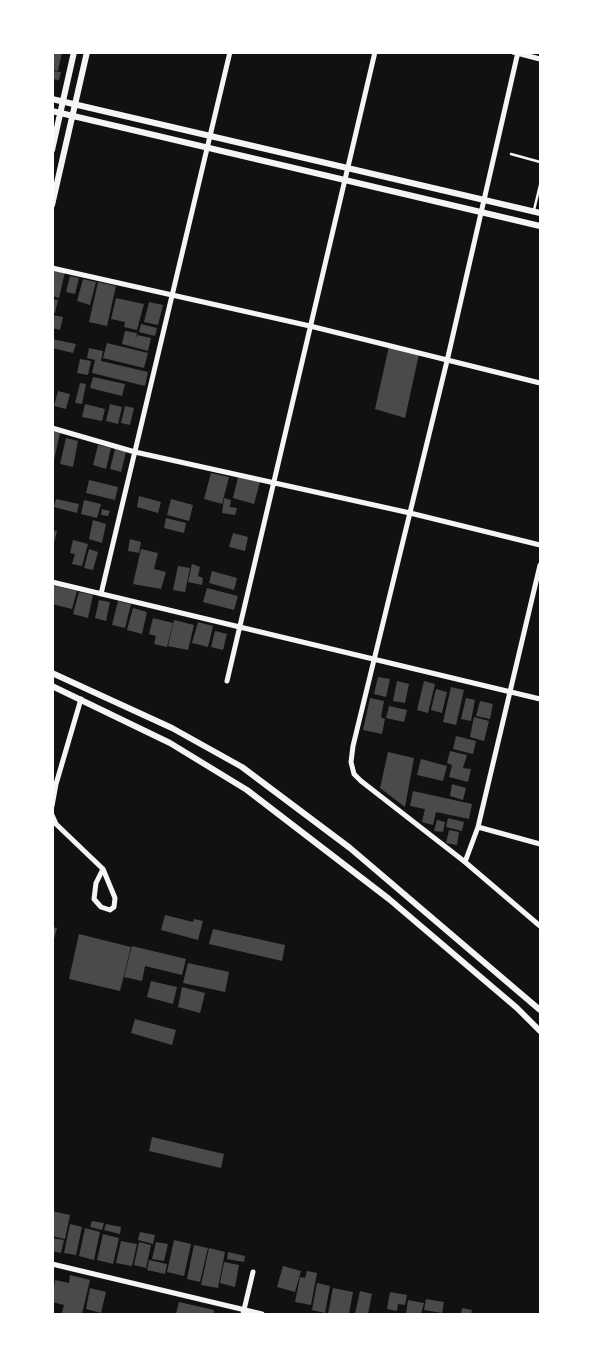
<!DOCTYPE html>
<html>
<head>
<meta charset="utf-8">
<style>
	body { margin:0 }
	#map { position:relative; width:593px; height:1367px; overflow:hidden; background:#111; font-family:Karla,sans-serif }
	canvas { display:block }
	.frame { position:absolute; inset:0; border:54px solid #fff; pointer-events:none }
</style>
</head>
<body>
<div id="map">
<canvas width="593" height="1367"></canvas>
<div class="frame"></div>
</div>
<script>
const context = document.querySelector('canvas').getContext('2d');
context.lineJoin = 'round';
function fill(path, color) {
  context.fillStyle = color;
  context.fill(path, 'evenodd');
}
function shape(rows) {
  const path = new Path2D();
  for (const r of rows) {
    path.moveTo(r[0], r[1]);
    for (let i = 2; i < r.length; i += 2) path.lineTo(r[i], r[i + 1]);
  }
  return path;
}
function trace(path, color, width, dash) {
  context.strokeStyle = color;
  context.lineWidth = width;
  context.lineCap = dash ? 'butt' : 'round';
  context.setLineDash(dash || []);
  context.stroke(path);
}
fill(shape([
	[52,52,62,52,58,71,52,70],
	[52,71,61,72,59,80,52,79],
	[52,269,65,272,59,298,52,296],
	[70,276,79,278,75,294,66,292],
	[83,279,96,282,90,305,77,301],
	[98,282,116,286,107,326,89,322],
	[116,298,144,304,137,330,124,327,125,322,111,319],
	[52,299,58,300,55,313,52,312],
	[149,302,163,305,158,325,144,322],
	[52,315,63,317,60,330,52,328],
	[141,324,157,328,155,336,139,332],
	[125,331,137,333,135,340,137,335,151,338,148,351,122,344],
	[52,339,76,344,73,353,52,348],
	[107,343,148,353,144,368,103,358],
	[389,346,419,354,405,418,375,409],
	[89,348,103,351,101,361,148,372,145,386,92,373,95,360,87,358],
	[80,359,91,361,88,375,77,373],
	[93,377,125,384,122,396,90,388],
	[80,383,86,384,82,404,75,403],
	[58,391,70,394,66,409,54,406],
	[85,404,105,409,102,421,82,417],
	[110,404,122,407,118,424,106,421],
	[125,406,134,408,130,425,121,423],
	[52,431,60,433,53,465,52,465],
	[66,438,78,441,73,467,60,464],
	[98,445,111,448,106,469,93,465],
	[115,449,126,452,121,472,110,469],
	[211,473,229,477,222,504,204,499],
	[238,477,260,482,254,504,233,498],
	[89,480,118,487,115,500,86,493],
	[139,496,161,502,158,513,137,507],
	[224,498,231,500,230,507,237,508,235,515,222,513],
	[56,499,79,504,77,513,54,507],
	[171,499,193,505,189,521,167,515],
	[84,500,101,504,97,518,81,514],
	[102,509,110,511,108,516,101,515],
	[166,518,186,523,184,533,164,528],
	[93,520,106,524,102,543,89,539],
	[52,530,57,531,53,547,52,547],
	[233,533,248,537,245,551,229,547],
	[130,539,141,542,139,553,128,551],
	[73,540,88,544,82,566,72,564,75,554,70,553],
	[89,549,98,552,93,570,84,568],
	[141,549,158,553,154,569,166,572,161,589,133,584],
	[192,564,200,567,198,576,203,578,202,585,188,582],
	[178,566,190,568,185,592,173,590],
	[212,571,237,578,234,590,209,583],
	[52,585,77,591,72,609,52,604],
	[207,588,238,596,234,610,203,602],
	[79,592,93,595,88,618,73,614],
	[99,600,110,602,106,621,95,618],
	[118,601,131,604,125,628,112,625],
	[133,608,147,612,142,634,127,630],
	[153,618,173,623,167,647,154,644,156,636,149,634],
	[174,620,194,625,188,650,168,646],
	[198,622,213,626,208,647,192,643],
	[215,631,227,634,223,650,211,647],
	[378,677,390,679,386,697,374,694],
	[397,681,409,684,405,703,393,701],
	[424,681,435,684,428,713,417,710],
	[451,687,464,690,456,725,443,722],
	[436,689,447,692,442,713,431,710],
	[370,698,384,701,381,717,385,719,382,734,363,730],
	[466,698,475,700,471,721,461,719],
	[480,701,493,704,490,719,476,716],
	[389,706,407,710,404,722,386,718],
	[474,717,489,721,484,741,470,737],
	[456,736,476,741,473,754,453,749],
	[450,751,467,755,463,768,471,769,468,782,449,777,452,765,447,763],
	[388,752,414,758,405,807,380,788],
	[421,759,447,766,443,781,417,775],
	[452,784,466,788,463,800,450,796],
	[413,791,472,804,469,819,436,812,433,825,422,822,425,809,410,806],
	[448,818,464,822,462,831,446,827],
	[437,820,445,822,443,832,434,831],
	[449,830,459,832,457,845,446,843],
	[165,915,193,922,194,919,203,921,198,940,161,930],
	[52,927,57,928,53,943,52,943],
	[213,929,285,945,282,961,209,944],
	[79,934,131,947,120,991,69,979],
	[132,946,186,959,182,975,145,966,142,981,124,977],
	[188,963,229,972,225,992,183,983],
	[151,981,177,987,173,1004,147,997],
	[182,987,205,993,200,1013,178,1007],
	[135,1019,176,1030,172,1045,131,1033],
	[152,1137,224,1154,221,1168,149,1151],
	[52,1211,70,1215,65,1239,52,1236],
	[92,1221,104,1223,102,1230,90,1227],
	[70,1224,82,1227,76,1255,64,1253],
	[106,1224,121,1227,120,1234,104,1230],
	[85,1228,100,1232,94,1260,79,1256],
	[140,1232,155,1235,153,1244,138,1240],
	[103,1234,119,1238,113,1264,97,1260],
	[52,1238,64,1240,61,1253,52,1251],
	[174,1240,191,1244,184,1276,167,1272],
	[121,1241,137,1244,132,1266,116,1263],
	[139,1242,151,1245,146,1268,134,1265],
	[156,1242,168,1244,164,1261,152,1259],
	[194,1245,208,1248,200,1282,187,1279],
	[209,1248,225,1252,218,1288,201,1285],
	[228,1252,245,1256,244,1262,227,1259],
	[149,1260,167,1264,165,1274,147,1270],
	[224,1262,239,1265,235,1287,220,1283],
	[283,1266,301,1271,295,1292,277,1287],
	[307,1271,317,1273,311,1305,295,1302,300,1277,305,1278],
	[70,1275,90,1280,82,1314,62,1313,64,1305,52,1302,55,1280,69,1283],
	[317,1283,330,1286,325,1313,312,1310],
	[90,1288,106,1292,101,1313,86,1309],
	[333,1288,353,1292,349,1314,328,1314],
	[360,1291,372,1294,368,1314,355,1314],
	[390,1292,407,1295,405,1305,398,1304,397,1311,387,1309],
	[426,1299,444,1302,442,1313,424,1310],
	[408,1300,424,1303,421,1314,406,1314],
	[179,1302,214,1310,214,1314,176,1314],
	[462,1308,472,1310,471,1314,461,1314]
]), '#4a4a4a');
trace(shape([
	[511,154,540,162],
	[534,210,540,185]
]), '#f5f5f5', 2.5);
trace(shape([
	[513,52,540,59],
	[518,52,447,361,353,746,351,762,354,774,361,781,465,862,540,926],
	[52,268,310,326,540,383],
	[52,428,135,452,410,513,540,545],
	[52,582,540,699],
	[101,594,230,52],
	[227,681,375,52],
	[52,806,56,784,81,699],
	[52,815,56,824,103,869,115,898,114,907,110,910,101,907,94,899,96,883,103,869],
	[478,827,540,844],
	[465,862,478,827,540,565],
	[52,1264,262,1314],
	[243,1314,253,1272]
]), '#f5f5f5', 5);
trace(shape([
	[52,99,540,213],
	[52,111,540,226],
	[52,150,74,52],
	[52,205,87,52],
	[52,673,172,728,242,767,350,848,540,1010],
	[52,686,170,743,247,790,389,899,517,1008,540,1031]
]), '#f5f5f5', 6);
</script>
</body>
</html>
